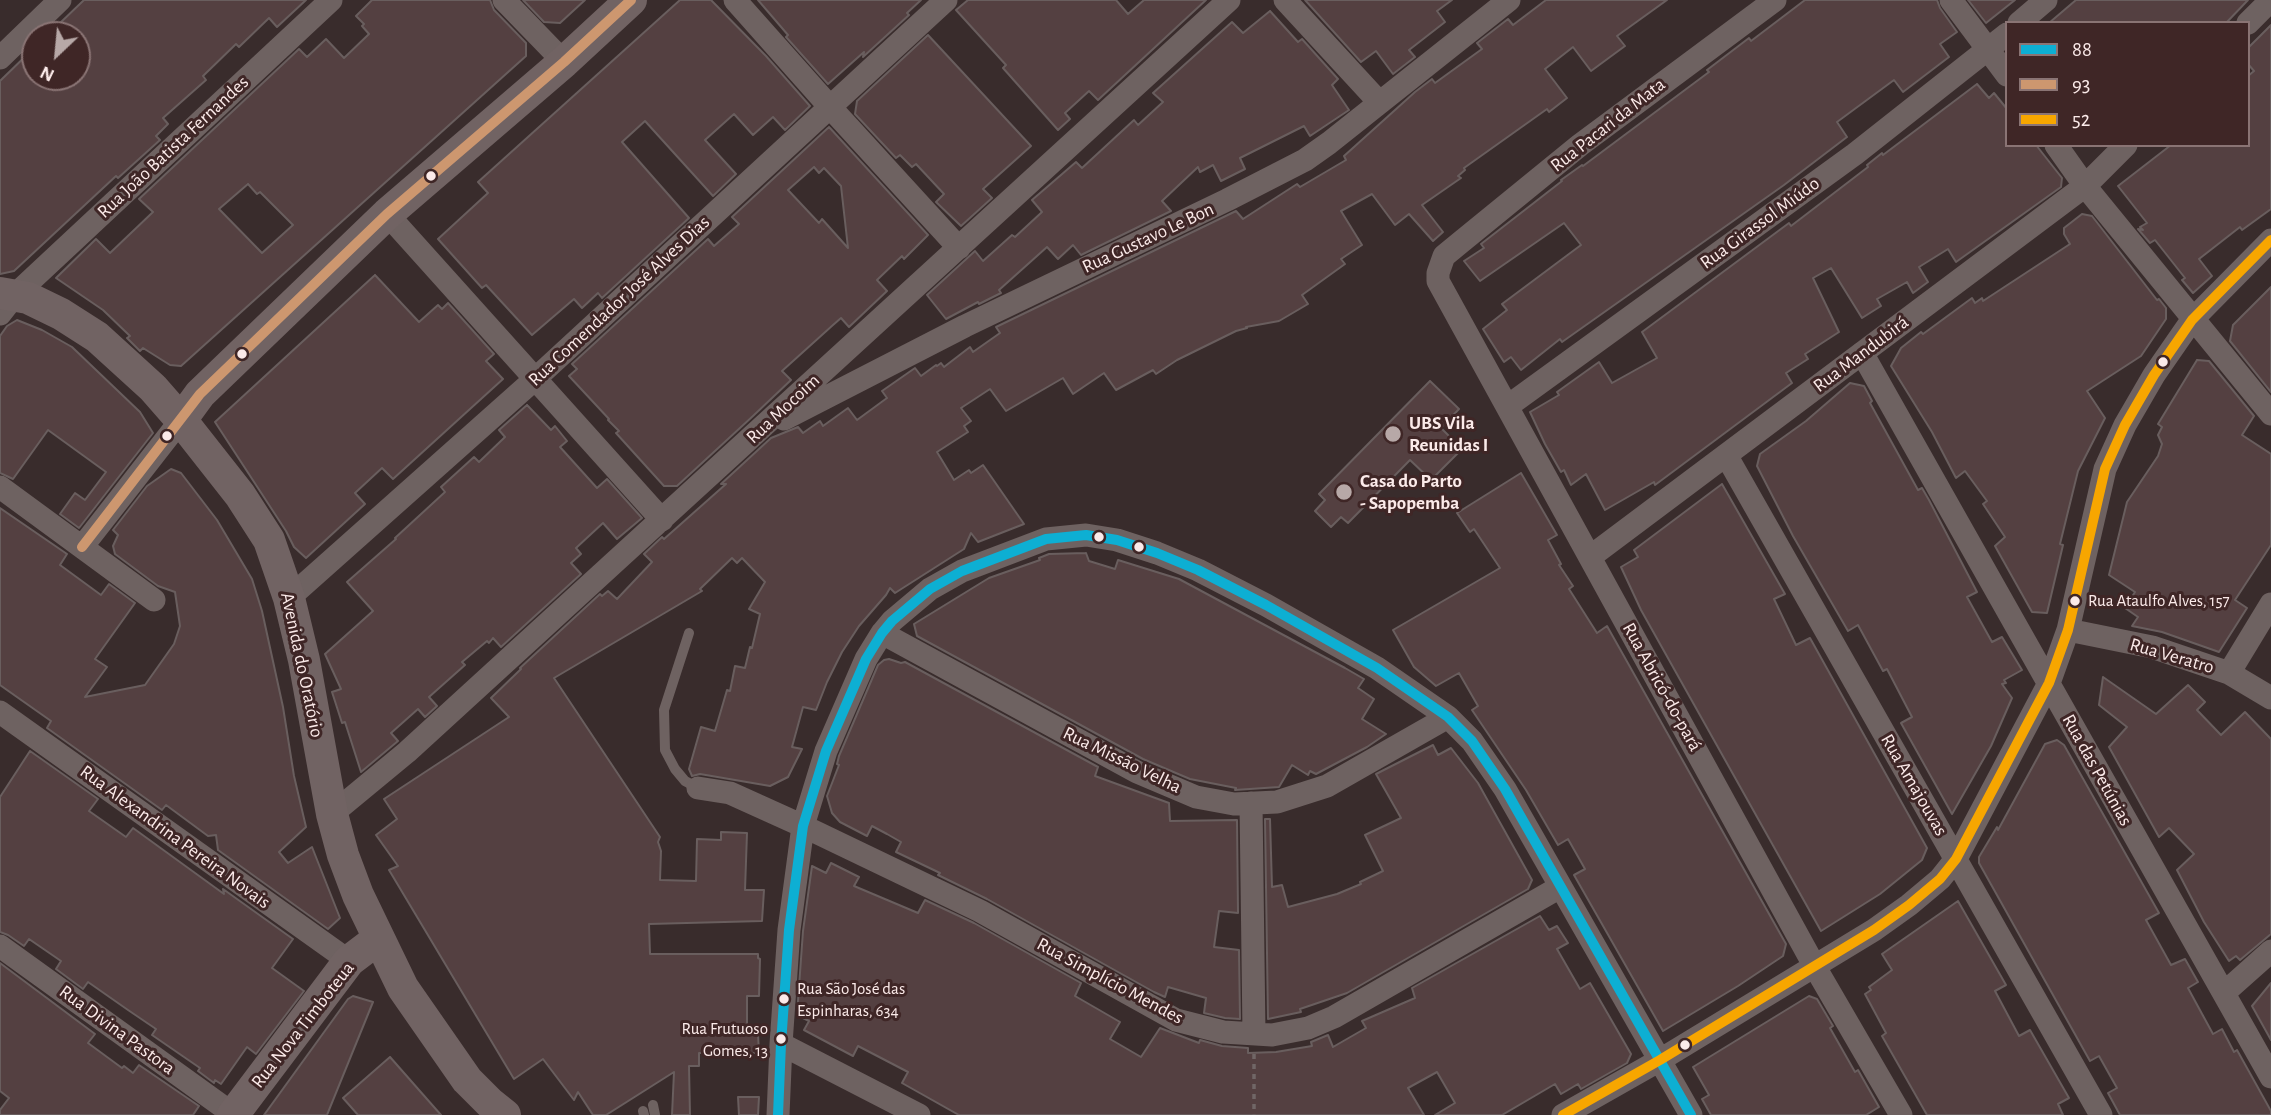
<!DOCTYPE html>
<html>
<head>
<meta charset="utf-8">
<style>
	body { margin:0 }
	#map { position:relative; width:2271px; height:1115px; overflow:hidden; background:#392c2c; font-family:"Alegreya Sans",sans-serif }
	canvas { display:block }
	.legend { position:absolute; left:2005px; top:21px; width:245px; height:126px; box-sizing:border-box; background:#3f2626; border:2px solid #8a7474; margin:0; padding:9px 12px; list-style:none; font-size:21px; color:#fbeae9 }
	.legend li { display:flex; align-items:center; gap:14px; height:35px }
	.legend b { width:35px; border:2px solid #8a7474 }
	.north { position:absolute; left:21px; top:21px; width:70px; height:70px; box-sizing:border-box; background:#3f2626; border:2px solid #8a7474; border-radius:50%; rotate:206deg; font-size:19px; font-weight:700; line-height:28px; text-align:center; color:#fbeae9 }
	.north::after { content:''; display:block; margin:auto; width:24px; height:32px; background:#b7a8a7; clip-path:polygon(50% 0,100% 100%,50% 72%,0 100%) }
</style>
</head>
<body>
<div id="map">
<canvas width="2271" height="1115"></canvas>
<ul class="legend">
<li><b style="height:9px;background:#0dafd3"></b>88</li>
<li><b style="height:9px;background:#cd976f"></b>93</li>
<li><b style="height:9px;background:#f7a600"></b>52</li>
</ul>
<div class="north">N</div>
</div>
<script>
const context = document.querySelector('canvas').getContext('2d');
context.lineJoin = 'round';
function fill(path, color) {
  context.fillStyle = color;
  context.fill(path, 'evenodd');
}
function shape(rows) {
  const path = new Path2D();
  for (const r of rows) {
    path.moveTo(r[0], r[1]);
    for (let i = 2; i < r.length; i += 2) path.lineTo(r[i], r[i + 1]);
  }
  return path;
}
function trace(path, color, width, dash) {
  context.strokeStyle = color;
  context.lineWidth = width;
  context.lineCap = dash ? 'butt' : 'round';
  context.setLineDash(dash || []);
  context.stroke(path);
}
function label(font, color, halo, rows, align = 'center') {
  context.font = font + ' "Alegreya Sans",sans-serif';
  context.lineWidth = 6;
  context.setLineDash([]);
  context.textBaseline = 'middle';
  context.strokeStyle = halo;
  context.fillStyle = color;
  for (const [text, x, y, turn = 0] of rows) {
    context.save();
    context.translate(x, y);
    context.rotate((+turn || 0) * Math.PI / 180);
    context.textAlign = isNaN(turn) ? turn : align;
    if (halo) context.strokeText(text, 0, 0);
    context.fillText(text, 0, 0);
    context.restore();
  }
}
const building = shape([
	[84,0,306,0,277,27,269,18,239,47,236,44,203,76,206,80,163,118,168,124,156,136,160,140,118,178,116,176,14,271,0,274,0,81,35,47,35,77,77,77,77,35,52,35,61,26,59,24,84,0],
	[372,0,490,0,494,10,526,43,526,56,181,366,170,365,143,348,140,351,127,338,130,336,103,310,56,278,96,239,110,253,153,212,139,199,299,49,307,57,326,39,344,58,369,34,362,26,364,24,356,16,372,0],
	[248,184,257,194,260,192,293,225,262,253,219,209,248,184],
	[523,0,585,0,560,23,544,22,523,0],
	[680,0,711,0,766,56,810,106,785,130,773,117,753,135,734,114,705,140,736,174,713,196,645,121,622,142,689,218,602,298,598,293,582,308,574,299,532,335,486,285,482,288,438,239,488,193,478,182,680,0],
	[758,0,921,0,907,13,909,15,863,57,864,52,828,84,786,37,788,35,758,0],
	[968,0,1116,0,1128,14,1144,0,1206,0,1098,100,1089,91,1065,113,1070,119,1058,130,1003,68,1006,65,956,10,968,0],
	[1305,0,1452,0,1437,11,1445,22,1409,50,1415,57,1393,74,1376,51,1361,62,1305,0],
	[1546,0,1667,0,1617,36,1625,46,1591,71,1573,47,1545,69,1567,98,1549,112,1547,109,1464,168,1465,170,1458,176,1461,178,1422,205,1443,232,1433,241,1409,214,1395,225,1372,194,1341,211,1362,245,1341,259,1345,264,1302,295,1308,304,1279,321,1246,327,1247,328,1236,331,1177,360,1156,374,1153,370,1116,390,1104,373,1073,394,1063,378,1006,411,990,389,961,408,971,421,964,426,968,432,937,452,954,480,969,470,971,473,983,465,1024,524,978,542,971,533,964,549,895,593,890,588,886,595,859,626,842,652,827,682,816,710,803,707,792,747,802,749,788,777,770,786,700,774,692,776,689,769,701,727,715,731,727,690,730,691,735,666,745,668,750,647,752,648,760,614,749,609,765,582,742,558,737,563,732,558,700,589,702,591,554,678,660,837,658,842,661,851,660,880,696,881,697,839,721,840,721,832,747,833,745,890,764,890,762,921,649,924,650,954,758,954,758,958,760,959,759,996,747,996,747,1034,758,1034,759,1053,699,1053,699,1066,689,1066,690,1115,672,1115,674,1072,606,1115,593,1115,578,1092,574,1100,543,1059,514,1079,389,870,398,866,376,835,397,819,384,799,509,717,491,698,521,669,520,668,600,594,602,596,608,591,617,599,652,562,644,554,662,537,664,539,726,484,721,484,771,438,798,427,803,433,820,421,823,426,848,408,857,420,887,398,882,391,915,368,921,376,936,365,937,366,941,363,944,367,970,347,973,352,1000,333,996,327,1236,211,1243,219,1297,184,1300,187,1346,160,1344,156,1415,92,1432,79,1435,83,1482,49,1477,43,1508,19,1513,25,1546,0],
	[1805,0,1937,0,1940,8,1957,32,1940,44,1949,57,1903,92,1894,80,1837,122,1847,137,1784,185,1562,342,1560,339,1521,370,1511,357,1504,362,1483,329,1507,310,1502,304,1581,245,1564,223,1480,281,1464,261,1484,248,1481,244,1562,181,1561,180,1582,165,1583,166,1709,72,1707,70,1749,38,1751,41,1805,0],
	[1968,0,2015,0,1986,23,1968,0],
	[2076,0,2248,0,2226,23,2049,23,2076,0],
	[1270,11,1298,42,1302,39,1338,79,1332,85,1349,110,1310,136,1304,126,1240,158,1245,169,1221,181,1213,165,1200,172,1198,167,1162,201,1171,211,1081,255,1073,245,1058,259,1047,247,999,290,1001,293,979,304,978,302,946,319,927,295,975,251,983,261,1012,235,1015,237,1042,212,1032,200,1076,162,1082,168,1134,120,1138,125,1163,102,1153,93,1232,22,1243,33,1270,11],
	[2271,25,2271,209,2242,230,2240,227,2199,259,2212,276,2193,293,2182,280,2185,278,2155,240,2150,243,2138,229,2143,230,2140,227,2147,223,2118,186,2171,145,2248,145,2248,76,2254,71,2248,64,2248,48,2271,25],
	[928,35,1031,146,983,189,992,198,961,226,936,202,944,194,916,164,912,167,900,155,896,158,855,114,857,101,928,35],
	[1977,84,1989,98,1994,93,2007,109,2007,145,2036,145,2062,178,2061,187,1956,262,1948,249,1919,267,1928,282,1913,293,1907,282,1877,299,1881,306,1862,318,1831,268,1813,278,1839,332,1805,354,1808,359,1786,373,1792,383,1655,485,1654,482,1605,510,1586,474,1571,485,1564,470,1561,472,1545,444,1530,412,1559,395,1557,392,1599,362,1612,383,1657,358,1642,332,1789,223,1791,226,1868,167,1867,165,1882,153,1883,155,1977,84],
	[829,127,928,235,904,259,902,256,877,280,887,291,849,327,841,318,833,325,782,371,791,380,753,416,677,486,664,486,616,433,619,431,608,420,609,419,569,376,577,369,572,364,708,239,714,246,739,224,732,217,829,127],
	[814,167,819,173,824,168,841,186,848,248,822,219,819,223,788,190,814,167],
	[2082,214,2092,216,2157,300,2159,299,2166,308,2166,319,2141,356,2087,391,2105,418,2078,471,2060,544,2063,545,2047,613,2032,612,1995,546,2005,537,1983,504,1987,501,1965,471,1956,478,1932,432,1891,366,1901,348,1921,332,1923,334,1972,298,1975,303,1982,298,1983,301,2070,244,2064,234,2064,228,2082,214],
	[375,275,419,322,438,305,442,309,448,303,494,354,486,361,503,379,393,479,382,468,355,493,365,504,306,558,294,547,286,531,215,422,375,275],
	[2271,287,2271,392,2230,341,2233,325,2271,287],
	[17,320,42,330,72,347,140,412,153,433,79,528,60,514,75,493,85,500,106,472,48,430,13,479,0,473,0,336,7,326,17,320],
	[2197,360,2209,361,2254,416,2242,435,2271,454,2271,545,2235,600,2247,608,2219,652,2162,632,2132,626,2138,617,2125,608,2135,592,2109,575,2127,502,2158,456,2162,444,2158,435,2162,427,2158,424,2197,360],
	[1430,381,1459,409,1441,428,1462,449,1431,480,1410,460,1348,523,1341,517,1331,527,1315,511,1325,500,1319,494,1430,381],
	[1850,383,1864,386,1872,401,1870,403,1918,490,1922,488,1929,500,1977,592,1967,597,1992,642,2002,637,2022,670,2004,680,2006,683,2002,684,2012,698,1991,746,1952,814,1901,723,1912,717,1887,669,1883,671,1858,625,1848,631,1793,536,1757,466,1760,454,1806,421,1850,383],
	[527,405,551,430,555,426,567,441,560,447,597,488,607,479,642,518,617,539,603,523,576,548,581,554,571,563,581,574,501,647,493,638,489,643,487,641,462,662,465,665,429,697,437,706,425,717,418,709,391,733,398,741,361,772,345,722,342,723,332,692,341,689,325,654,373,611,347,582,396,539,395,538,445,492,441,487,474,457,479,462,505,437,499,430,527,405],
	[171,469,181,473,217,520,252,579,262,611,283,707,294,776,306,827,279,852,288,863,312,847,340,918,328,929,218,850,216,835,208,836,166,805,162,810,47,728,51,721,0,685,0,508,67,554,60,565,101,595,109,584,135,603,95,659,107,667,85,697,145,685,174,644,180,626,175,592,158,586,115,554,113,546,118,535,113,530,147,486,171,469],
	[1521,473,1557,535,1548,540,1561,564,1559,565,1573,586,1569,589,1597,633,1607,626,1786,944,1783,956,1738,986,1663,1031,1574,875,1585,869,1568,839,1558,845,1526,790,1472,710,1478,706,1459,673,1436,686,1414,667,1393,630,1500,568,1474,529,1470,532,1457,513,1521,473],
	[1722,484,1785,594,1774,599,1796,645,1810,638,1927,848,1922,860,1880,894,1821,931,1641,610,1621,567,1638,557,1634,550,1722,484],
	[1086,553,1089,561,1115,569,1118,560,1179,579,1345,668,1364,679,1358,688,1374,699,1362,719,1386,734,1367,747,1316,774,1310,771,1308,775,1292,765,1279,787,1235,790,1236,788,1190,779,1143,759,917,636,914,624,989,578,1040,560,1039,558,1049,554,1086,553],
	[889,659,901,663,905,662,1098,767,1095,776,1169,803,1170,821,1237,820,1238,913,1219,911,1214,947,1239,950,1240,1019,1225,1018,1204,1013,1206,998,1168,987,1165,997,1154,992,987,899,938,875,940,873,896,852,901,842,887,834,872,826,867,836,840,822,832,813,827,796,839,765,837,764,839,756,878,665,884,660,889,659],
	[2103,677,2156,714,2188,685,2205,702,2197,710,2221,735,2245,712,2271,739,2271,934,2240,960,2236,956,2229,961,2204,922,2177,870,2194,854,2169,828,2159,837,2109,747,2127,727,2099,705,2103,677],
	[2057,740,2064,745,2159,913,2146,920,2171,965,2185,959,2198,982,2188,988,2201,1012,2213,1034,2222,1029,2234,1052,2237,1050,2271,1111,2271,1115,2120,1115,2108,1093,2117,1088,2099,1056,2090,1061,1979,863,1979,857,1997,827,1998,830,2045,744,2057,740],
	[1433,745,1438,755,1451,748,1478,783,1532,880,1528,889,1347,993,1300,1009,1301,1012,1268,1019,1265,819,1270,819,1272,887,1282,885,1288,907,1337,894,1361,884,1360,882,1383,871,1365,835,1401,818,1376,774,1433,745],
	[30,751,98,799,89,811,126,837,133,828,224,894,223,889,293,939,272,968,304,991,256,1054,247,1047,221,1084,215,1080,214,1083,198,1071,200,1068,152,1035,156,1029,128,1010,88,982,83,989,56,969,61,961,29,939,24,946,8,935,0,932,0,797,30,751],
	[831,863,859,877,854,886,918,913,925,900,974,923,1081,983,1075,996,1120,1022,1110,1039,1141,1057,1160,1028,1199,1043,1200,1040,1222,1046,1248,1048,1248,1053,1276,1052,1312,1046,1311,1042,1328,1035,1333,1047,1366,1028,1362,1021,1415,998,1412,988,1540,916,1549,930,1557,926,1568,943,1557,949,1580,989,1590,983,1631,1054,1627,1063,1581,1089,1578,1084,1561,1094,1555,1084,1502,1115,1435,1115,1455,1103,1437,1072,1408,1088,1424,1115,959,1115,902,1083,908,1072,858,1046,853,1056,804,1030,809,1021,797,1015,803,931,812,866,826,873,831,863],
	[1958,901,2006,985,1995,991,2019,1036,2030,1030,2069,1098,2058,1104,2063,1115,1927,1115,1882,1036,1886,1033,1865,994,1871,990,1869,987,1892,970,1882,954,1958,901],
	[0,963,95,1034,88,1043,122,1068,124,1066,133,1073,139,1065,199,1106,193,1115,0,1115,0,1110,9,1098,0,1091,0,963],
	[2271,983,2271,1040,2252,1006,2271,983],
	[353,996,373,1002,327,1115,264,1115,348,999,353,996],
	[1809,996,1817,999,1833,1026,1830,1028,1855,1072,1858,1070,1879,1107,1866,1115,1711,1115,1702,1099,1709,1095,1693,1067,1809,996],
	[390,1057,419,1090,441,1115,358,1115,343,1098,390,1057],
	[738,1097,759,1097,758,1115,739,1115,738,1097]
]);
fill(building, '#544041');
trace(building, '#695e5e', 2);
trace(shape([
	[1254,1054,1254,1115]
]), '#706666', 3.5, [5, 5]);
trace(shape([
	[689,633,664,710,665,750,675,769,685,781,698,788],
	[653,1105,655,1115],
	[643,1111,644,1115]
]), '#6e6261', 10);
trace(shape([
	[504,0,564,62],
	[735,0,830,107,959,248],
	[1285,0,1379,102],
	[1775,0,1580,145,1461,242,1444,256,1438,273,1438,281,1815,967,1901,1115],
	[1951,0,2007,75],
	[2019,23,2046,0],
	[2248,23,2271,0],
	[0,58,60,0],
	[2056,145,2085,186,2271,414],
	[387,214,662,520],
	[0,314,15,295,331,0],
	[1862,353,2271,1077],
	[1508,406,1855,154,2007,34],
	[784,419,965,326,1227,200,1305,160,1329,143,1509,0],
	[1726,455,2101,1115],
	[0,487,154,600],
	[82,547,181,420],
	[1590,557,2085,186,2126,145],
	[289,598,535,379,946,0],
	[2068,630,2152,647,2229,673,2271,698],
	[882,633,1137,772,1196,797,1234,804,1277,802,1327,786,1448,717],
	[2229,673,2271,604],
	[0,712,349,961],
	[698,788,730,793,803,826,980,911,1176,1020,1223,1032,1272,1035,1308,1028,1334,1017,1560,887],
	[1251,803,1254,1034],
	[332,814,407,752,1229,0],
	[0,946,233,1114],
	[2224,993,2271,951],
	[781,1044,919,1115],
	[778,1115,781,1044,789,930,803,826,826,751,866,659,882,633,892,621,930,589,962,571,1046,539,1086,535,1117,540,1157,553,1198,570,1266,605,1377,668,1448,717,1472,741,1505,789,1691,1115],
	[1563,1115,1660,1060,1874,930,1909,905,1940,879,1956,859,2049,683,2068,630,2105,469,2125,425,2154,375,2192,320,2271,240]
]), '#6e6261', 23);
trace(shape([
	[0,293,28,298,61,314,97,337,153,388,181,420,240,495,269,540,289,598,304,660,332,814,343,855,358,895,403,988,467,1080,490,1103,505,1115],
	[181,420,200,394,387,214,564,62,631,0],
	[233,1115,349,961,378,939]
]), '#716363', 32);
trace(shape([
	[778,1115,781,1044,789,930,803,826,826,751,866,659,882,633,892,621,930,589,962,571,1046,539,1086,535,1117,540,1157,553,1198,570,1266,605,1377,668,1448,717,1472,741,1505,789,1691,1115]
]), '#0dafd3', 10);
trace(shape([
	[82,547,200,394,387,214,564,62,631,0]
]), '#cd976f', 10);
trace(shape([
	[1563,1115,1660,1060,1874,930,1909,905,1940,879,1956,859,2049,683,2068,630,2105,469,2125,425,2154,375,2192,320,2271,240]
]), '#f7a600', 10);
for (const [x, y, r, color] of [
	[431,176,6,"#fbeae9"],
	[242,354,6,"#fbeae9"],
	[2163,362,6,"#fbeae9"],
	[1393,434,9,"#b7a8a7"],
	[167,436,6,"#fbeae9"],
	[1344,492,9,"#b7a8a7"],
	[1099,537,6,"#fbeae9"],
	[1139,547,6,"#fbeae9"],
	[2075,601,6,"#fbeae9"],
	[784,999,6,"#fbeae9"],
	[781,1039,6,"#fbeae9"],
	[1685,1045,6,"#fbeae9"]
]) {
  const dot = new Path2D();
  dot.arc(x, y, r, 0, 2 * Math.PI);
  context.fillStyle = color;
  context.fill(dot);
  trace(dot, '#3f2626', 2.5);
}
label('17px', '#fbeae9', '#3f2626', [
	["Rua Ataulfo Alves, 157",2088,601],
	["Rua São José das",797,989],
	["Espinharas, 634",797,1011],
	["Rua Frutuoso",768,1029,"right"],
	["Gomes, 13",768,1051,"right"]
], 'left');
label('19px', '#fbeae9', '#3f2626', [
	["Rua Pacari da Mata",1608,125,-38],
	["Rua João Batista Fernandes",173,147,-43],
	["Rua Girassol Miúdo",1760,223,-36],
	["Rua Gustavo Le Bon",1148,238,-25],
	["Rua Comendador José Alves Dias",619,301,-43],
	["Rua Mandubirá",1861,354,-37],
	["Rua Mocoim",783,409,-43],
	["Rua Veratro",2172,656,16],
	["Avenida do Oratório",302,665,78],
	["Rua Abricó-do-pará",1662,687,61],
	["Rua Missão Velha",1122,760,26],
	["Rua das Petúnias",2097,770,61],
	["Rua Amajouvas",1914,785,60],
	["Rua Alexandrina Pereira Novais",175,837,36],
	["Rua Simplício Mendes",1110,981,28],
	["Rua Nova Timboteua",303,1025,-52],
	["Rua Divina Pastora",117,1030,36]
]);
label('bold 19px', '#fbeae9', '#3f2626', [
	["UBS Vila",1409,423],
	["Reunidas I",1409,445],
	["Casa do Parto",1360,481],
	["- Sapopemba",1360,503]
], 'left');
</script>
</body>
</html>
